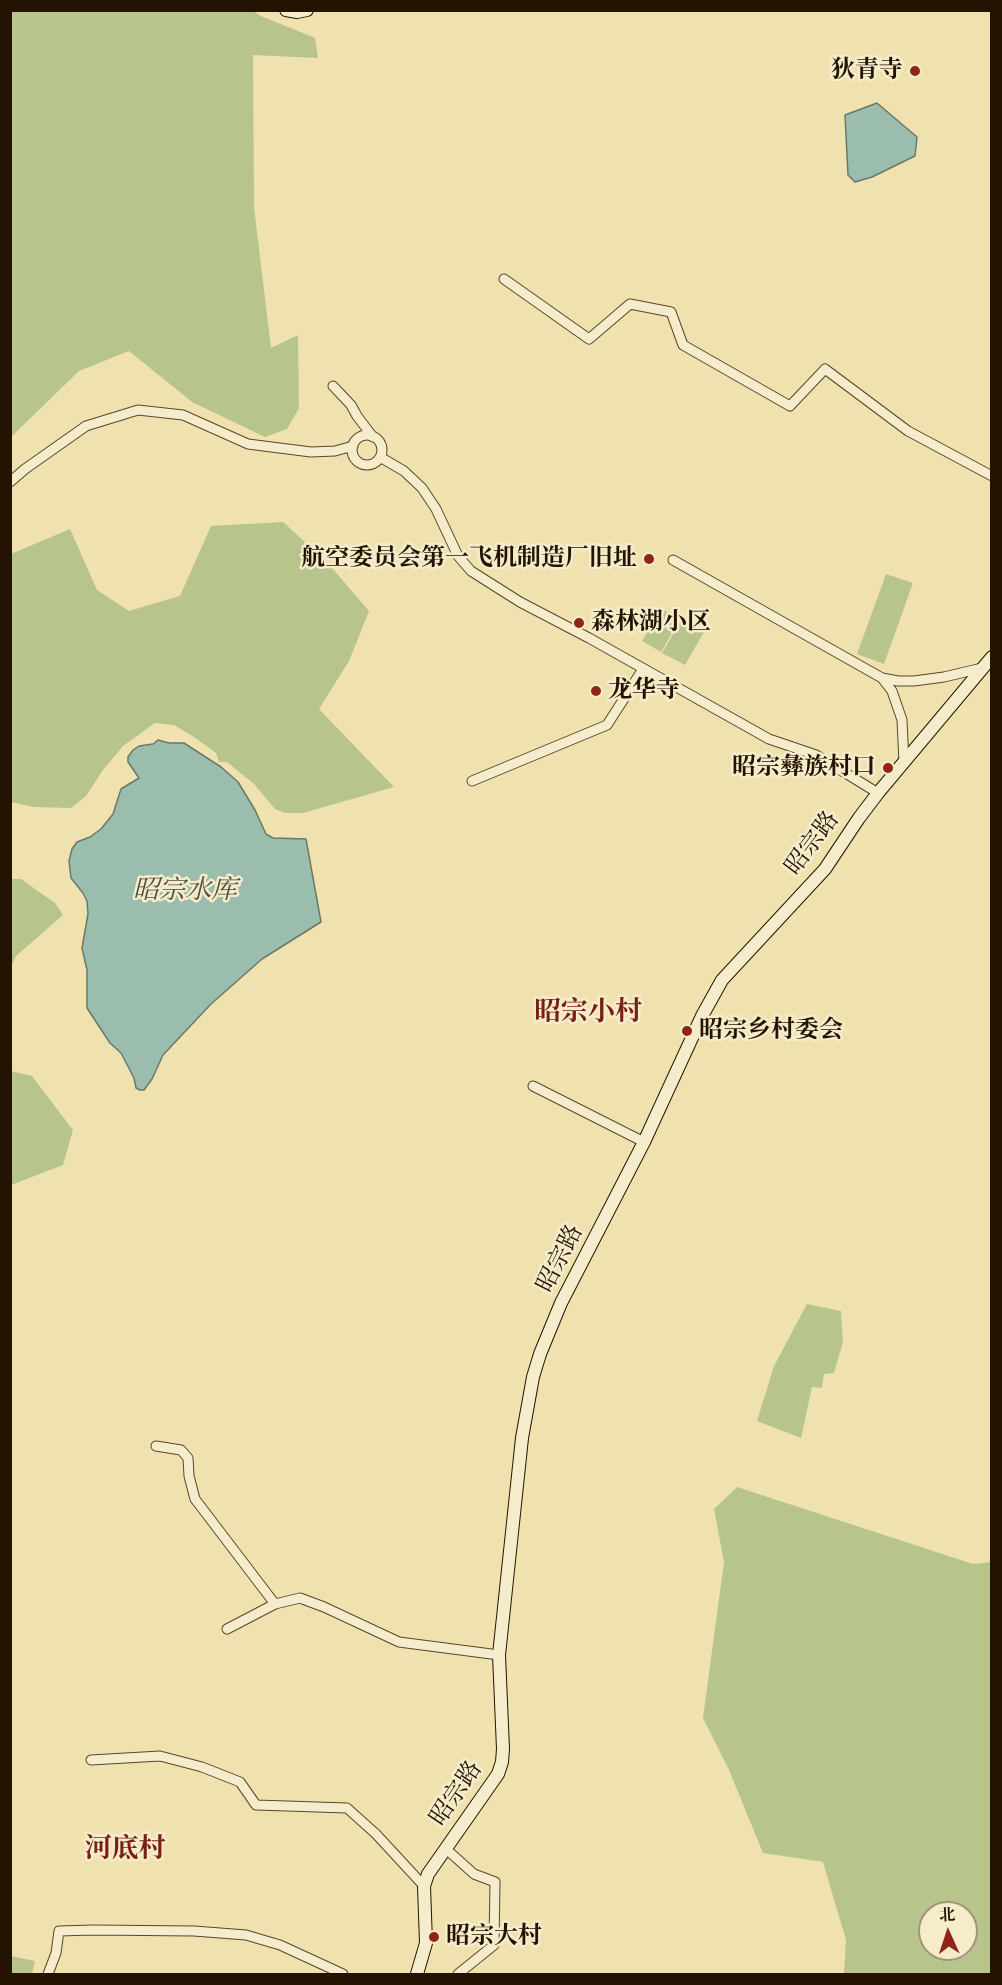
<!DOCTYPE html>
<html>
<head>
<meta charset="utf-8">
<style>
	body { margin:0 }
	#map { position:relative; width:1002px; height:1985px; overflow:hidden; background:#f0e2af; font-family:"Libre Bodoni","Noto Serif SC",serif }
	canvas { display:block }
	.frame { position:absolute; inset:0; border:12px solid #231300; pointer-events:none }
	.north { position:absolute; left:918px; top:1901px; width:60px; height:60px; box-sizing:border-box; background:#f5eccb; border:2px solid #a1957a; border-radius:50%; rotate:357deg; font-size:16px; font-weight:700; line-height:24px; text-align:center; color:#231300 }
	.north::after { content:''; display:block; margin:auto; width:21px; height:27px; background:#8f2418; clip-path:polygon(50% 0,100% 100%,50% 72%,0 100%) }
</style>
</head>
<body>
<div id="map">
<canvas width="1002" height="1985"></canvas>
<div class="frame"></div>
<div class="north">北</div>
</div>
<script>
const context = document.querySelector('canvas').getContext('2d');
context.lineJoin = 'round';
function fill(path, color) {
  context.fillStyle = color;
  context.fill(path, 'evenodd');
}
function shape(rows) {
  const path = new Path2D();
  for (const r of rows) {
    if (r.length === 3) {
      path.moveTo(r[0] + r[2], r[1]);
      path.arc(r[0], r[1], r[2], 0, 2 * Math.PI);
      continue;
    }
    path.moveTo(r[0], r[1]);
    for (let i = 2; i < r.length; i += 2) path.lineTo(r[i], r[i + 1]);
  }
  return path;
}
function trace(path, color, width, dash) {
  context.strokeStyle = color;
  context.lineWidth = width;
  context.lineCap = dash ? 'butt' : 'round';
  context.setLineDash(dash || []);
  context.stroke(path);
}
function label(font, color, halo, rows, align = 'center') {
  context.font = font + ' "Libre Bodoni","Noto Serif SC",serif';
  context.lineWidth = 5;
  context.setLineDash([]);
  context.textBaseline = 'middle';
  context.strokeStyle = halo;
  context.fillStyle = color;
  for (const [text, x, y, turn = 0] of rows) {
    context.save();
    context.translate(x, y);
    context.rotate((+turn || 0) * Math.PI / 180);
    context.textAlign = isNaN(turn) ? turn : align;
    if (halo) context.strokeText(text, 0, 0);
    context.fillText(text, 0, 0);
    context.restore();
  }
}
fill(shape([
	[11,10,253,11,261,16,315,38,318,58,253,55,254,207,271,348,298,335,299,408,287,429,265,437,192,402,129,351,79,371,11,437],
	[283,522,326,561,369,611,349,661,319,709,394,787,303,813,285,813,275,809,254,784,227,762,219,762,216,753,194,737,174,725,155,723,123,746,103,770,86,796,71,808,34,807,11,802,11,554,70,529,97,590,129,611,180,596,211,526],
	[886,574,913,583,884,664,857,654],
	[661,608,680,619,661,652,642,641],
	[682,619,704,632,685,665,662,653],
	[11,879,21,879,55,903,63,915,16,956,11,967],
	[11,1071,32,1076,73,1130,63,1165,11,1185],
	[807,1304,841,1311,843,1342,834,1373,824,1374,822,1388,812,1387,801,1438,757,1421,774,1366],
	[737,1487,973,1564,991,1562,991,1974,844,1974,846,1940,823,1862,763,1853,729,1770,703,1718,724,1562,714,1509],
	[930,1913,966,1913,966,1949,930,1949],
	[11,1956,35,1961,32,1974,11,1974]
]), '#b7c48c');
const water = shape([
	[877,103,917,137,915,156,872,177,855,182,848,175,845,115,877,103],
	[158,740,169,743,184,743,221,767,238,782,255,810,266,834,273,838,306,839,321,922,262,959,211,1004,163,1055,152,1079,144,1090,140,1090,136,1088,134,1078,121,1053,110,1043,87,1008,87,970,82,948,88,914,87,901,83,893,71,878,69,861,72,849,77,842,90,837,101,829,113,814,121,789,139,778,128,762,128,757,133,750,139,746,153,744,158,740]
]);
fill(water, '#9abdad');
trace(water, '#6a7968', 1.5);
const street = shape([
	[504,279,589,339,630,304,671,312,683,345,790,406,825,369,908,431,992,476],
	[333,386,351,405,357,416,373,437],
	[367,450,15],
	[380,457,404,471,422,488,436,509,458,556,471,571,520,602,589,638,769,739,816,755,878,793],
	[10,482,25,469,86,426,138,410,183,415,248,444,311,452,335,451,353,446],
	[673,560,882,678],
	[904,763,902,720,892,691,882,678,898,681,914,681,944,677,982,668],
	[472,781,607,725,643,669],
	[533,1086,644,1142],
	[156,1446,181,1450,188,1458,189,1476,195,1499,275,1604,300,1598,324,1607,399,1642,499,1655],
	[227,1629,275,1604],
	[91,1760,160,1756,202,1767,240,1782,256,1805,347,1808,376,1834,424,1886],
	[445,1848,474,1874,495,1882,494,1945,458,1974],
	[48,1974,56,1953,59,1931,93,1930,194,1931,246,1935,280,1945,343,1974]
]);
const secondary = shape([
	[286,10,297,12,307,10],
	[417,1974,426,1943,424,1886,428,1874,498,1774,502,1762,503,1749,499,1655,522,1438,533,1377,540,1354,561,1303,644,1142,702,1016,722,980,825,869,859,818,878,793,992,657]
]);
trace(street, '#56472c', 11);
trace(secondary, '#231300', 14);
trace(street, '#f5eccb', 9);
trace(secondary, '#f5eccb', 12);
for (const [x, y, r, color] of [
	[915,71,6,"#8f2418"],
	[649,559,6,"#8f2418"],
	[579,623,6,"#8f2418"],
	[596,691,6,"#8f2418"],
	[888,768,6,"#8f2418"],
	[687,1031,6,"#8f2418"],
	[434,1937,6,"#8f2418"]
]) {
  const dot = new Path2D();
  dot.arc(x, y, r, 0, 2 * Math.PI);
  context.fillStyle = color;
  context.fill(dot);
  trace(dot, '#f5eccb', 2);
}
label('bold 24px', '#231300', '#f5eccb', [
	["狄青寺",903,71,"right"],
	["航空委员会第一飞机制造厂旧址",637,559,"right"],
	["森林湖小区",591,623],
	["龙华寺",608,691],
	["昭宗彝族村口",876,768,"right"],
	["昭宗乡村委会",699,1031],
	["昭宗大村",446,1937]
], 'left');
label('24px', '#231300', '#f5eccb', [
	["昭宗路",813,844,-53],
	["昭宗路",561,1259,-63],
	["昭宗路",457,1794,-56]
]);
label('italic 26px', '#4d4e3d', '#f5eccb', [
	["昭宗水库",185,892]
]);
label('bold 27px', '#7a1f14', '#f5eccb', [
	["昭宗小村",588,1014],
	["河底村",125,1851]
]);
</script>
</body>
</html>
